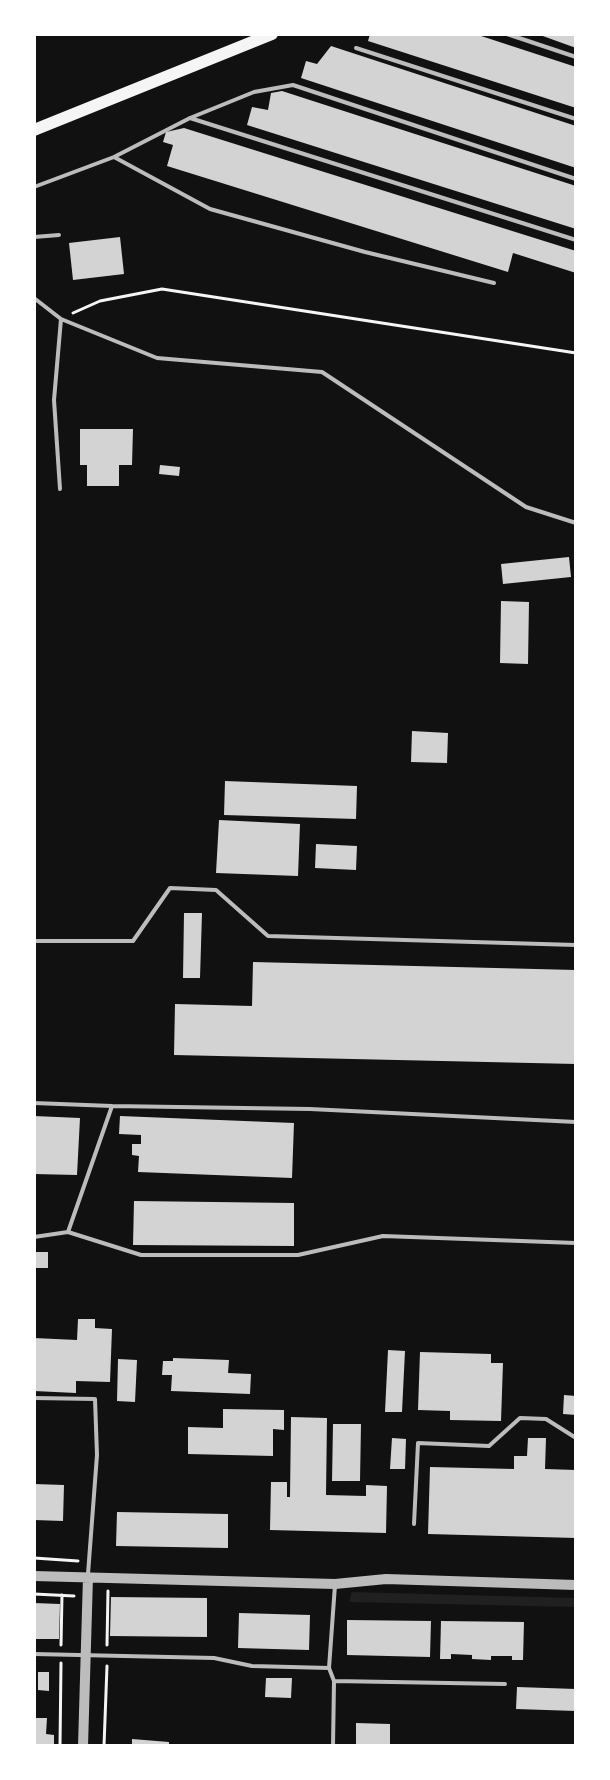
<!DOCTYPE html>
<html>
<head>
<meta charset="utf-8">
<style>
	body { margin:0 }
	#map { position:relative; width:610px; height:1780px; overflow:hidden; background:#111; font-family:Overpass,sans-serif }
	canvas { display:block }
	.frame { position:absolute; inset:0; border:36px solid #fff; pointer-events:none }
</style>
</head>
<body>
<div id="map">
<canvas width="610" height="1780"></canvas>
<div class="frame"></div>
</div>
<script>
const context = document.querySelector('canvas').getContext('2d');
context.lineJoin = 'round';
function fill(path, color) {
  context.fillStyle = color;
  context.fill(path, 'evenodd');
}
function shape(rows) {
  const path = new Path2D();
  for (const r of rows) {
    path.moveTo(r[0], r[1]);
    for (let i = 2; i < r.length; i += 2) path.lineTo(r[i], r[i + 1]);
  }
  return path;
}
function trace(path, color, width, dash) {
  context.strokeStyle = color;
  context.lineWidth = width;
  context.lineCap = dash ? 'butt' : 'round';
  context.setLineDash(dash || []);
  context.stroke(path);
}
fill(shape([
	[352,1592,575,1598,575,1607,349,1602]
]), '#202020');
fill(shape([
	[370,34,475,34,576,67,576,108,368,41],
	[540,34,576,34,576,48,540,35],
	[331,46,576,126,576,168,301,78,306,61,317,64],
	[282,91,576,186,576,229,247,125,252,107,268,110,271,93],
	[184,128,576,251,576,273,513,253,508,272,167,166,173,145,163,142,166,132],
	[120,237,124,274,73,280,69,243],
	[80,429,133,429,132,465,119,465,119,486,87,486,87,465,80,465],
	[160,465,180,467,179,476,159,474],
	[569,557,571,577,503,584,501,564],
	[501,601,529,602,528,664,500,663],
	[412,731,448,733,447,763,411,762],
	[225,781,357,786,356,819,224,815],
	[219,820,300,824,298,876,216,873],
	[316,844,357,846,356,870,315,868],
	[184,913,202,913,200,978,183,978],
	[253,962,576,970,576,1064,174,1055,175,1004,252,1006],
	[34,1116,80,1118,77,1175,34,1174],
	[120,1116,294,1123,292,1178,138,1172,139,1156,132,1155,132,1144,141,1144,141,1135,119,1134],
	[134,1201,294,1203,294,1246,133,1245],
	[34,1252,48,1252,48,1268,34,1268],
	[78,1319,95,1319,95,1328,112,1329,110,1382,76,1381,76,1393,34,1391,34,1338,77,1340],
	[388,1350,405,1351,402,1412,385,1412],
	[420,1352,491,1354,491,1363,503,1363,501,1421,450,1420,450,1411,418,1410],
	[173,1358,229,1360,228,1373,251,1374,250,1394,171,1391,172,1375,162,1375,163,1361,173,1361],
	[118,1359,137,1360,135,1402,117,1401],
	[564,1395,576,1396,576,1415,563,1414],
	[223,1409,284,1410,284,1430,273,1429,273,1456,188,1454,188,1427,223,1428],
	[291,1417,327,1418,326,1495,366,1496,366,1485,387,1486,386,1533,270,1530,271,1482,287,1482,287,1497,290,1497],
	[333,1424,361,1424,360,1481,332,1481],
	[392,1438,406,1439,405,1469,390,1469],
	[528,1438,546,1438,545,1469,576,1470,576,1538,428,1534,430,1467,514,1469,514,1456,527,1456],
	[34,1484,64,1485,63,1521,34,1520],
	[117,1512,228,1514,228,1548,116,1546],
	[111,1597,207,1598,207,1637,110,1636],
	[34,1603,60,1604,59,1639,34,1639],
	[239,1613,310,1615,309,1650,238,1648],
	[347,1620,431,1621,430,1657,347,1655],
	[441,1621,524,1622,523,1660,512,1660,512,1656,491,1656,491,1660,472,1659,472,1655,451,1654,451,1659,440,1659],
	[38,1672,49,1672,49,1691,38,1690],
	[266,1678,292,1678,291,1698,265,1697],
	[517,1687,576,1689,576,1711,516,1709],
	[34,1718,47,1718,46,1734,54,1735,54,1746,34,1746],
	[356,1723,390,1724,390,1746,356,1746],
	[132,1739,169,1742,169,1746,132,1746]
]), '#d3d3d3');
trace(shape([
	[73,313,100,301,162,289,576,353],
	[34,1558,78,1561],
	[34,1594,74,1596],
	[61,1645,62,1595],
	[107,1645,108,1591],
	[60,1746,61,1663],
	[104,1746,107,1666]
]), '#f5f5f5', 3);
trace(shape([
	[507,34,576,57],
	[356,48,576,119],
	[190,118,576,240],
	[114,157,190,118,254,92,293,85,576,179],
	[34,187,114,157,210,209,365,252,494,283],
	[34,237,59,235],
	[34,298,61,319,157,358,322,372,526,507,576,523],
	[60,489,54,400,61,319],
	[34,941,133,941,170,888,216,890,268,936,576,945],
	[34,1103,112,1106],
	[68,1232,112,1106,310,1109,576,1122],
	[34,1237,68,1232,141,1255,298,1255,383,1236,576,1243],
	[34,1398,95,1399,97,1455,88,1574],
	[414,1524,418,1443,489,1446,520,1418,546,1419,576,1438],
	[34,1654,214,1658,252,1666,329,1668],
	[334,1681,505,1684],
	[333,1746,334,1681,329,1668,335,1585]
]), '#bcbcbc', 4);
trace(shape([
	[34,1576,335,1584,386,1579,576,1585],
	[83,1746,88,1577]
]), '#bcbcbc', 10);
trace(shape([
	[34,130,272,34]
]), '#f5f5f5', 12);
</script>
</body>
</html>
